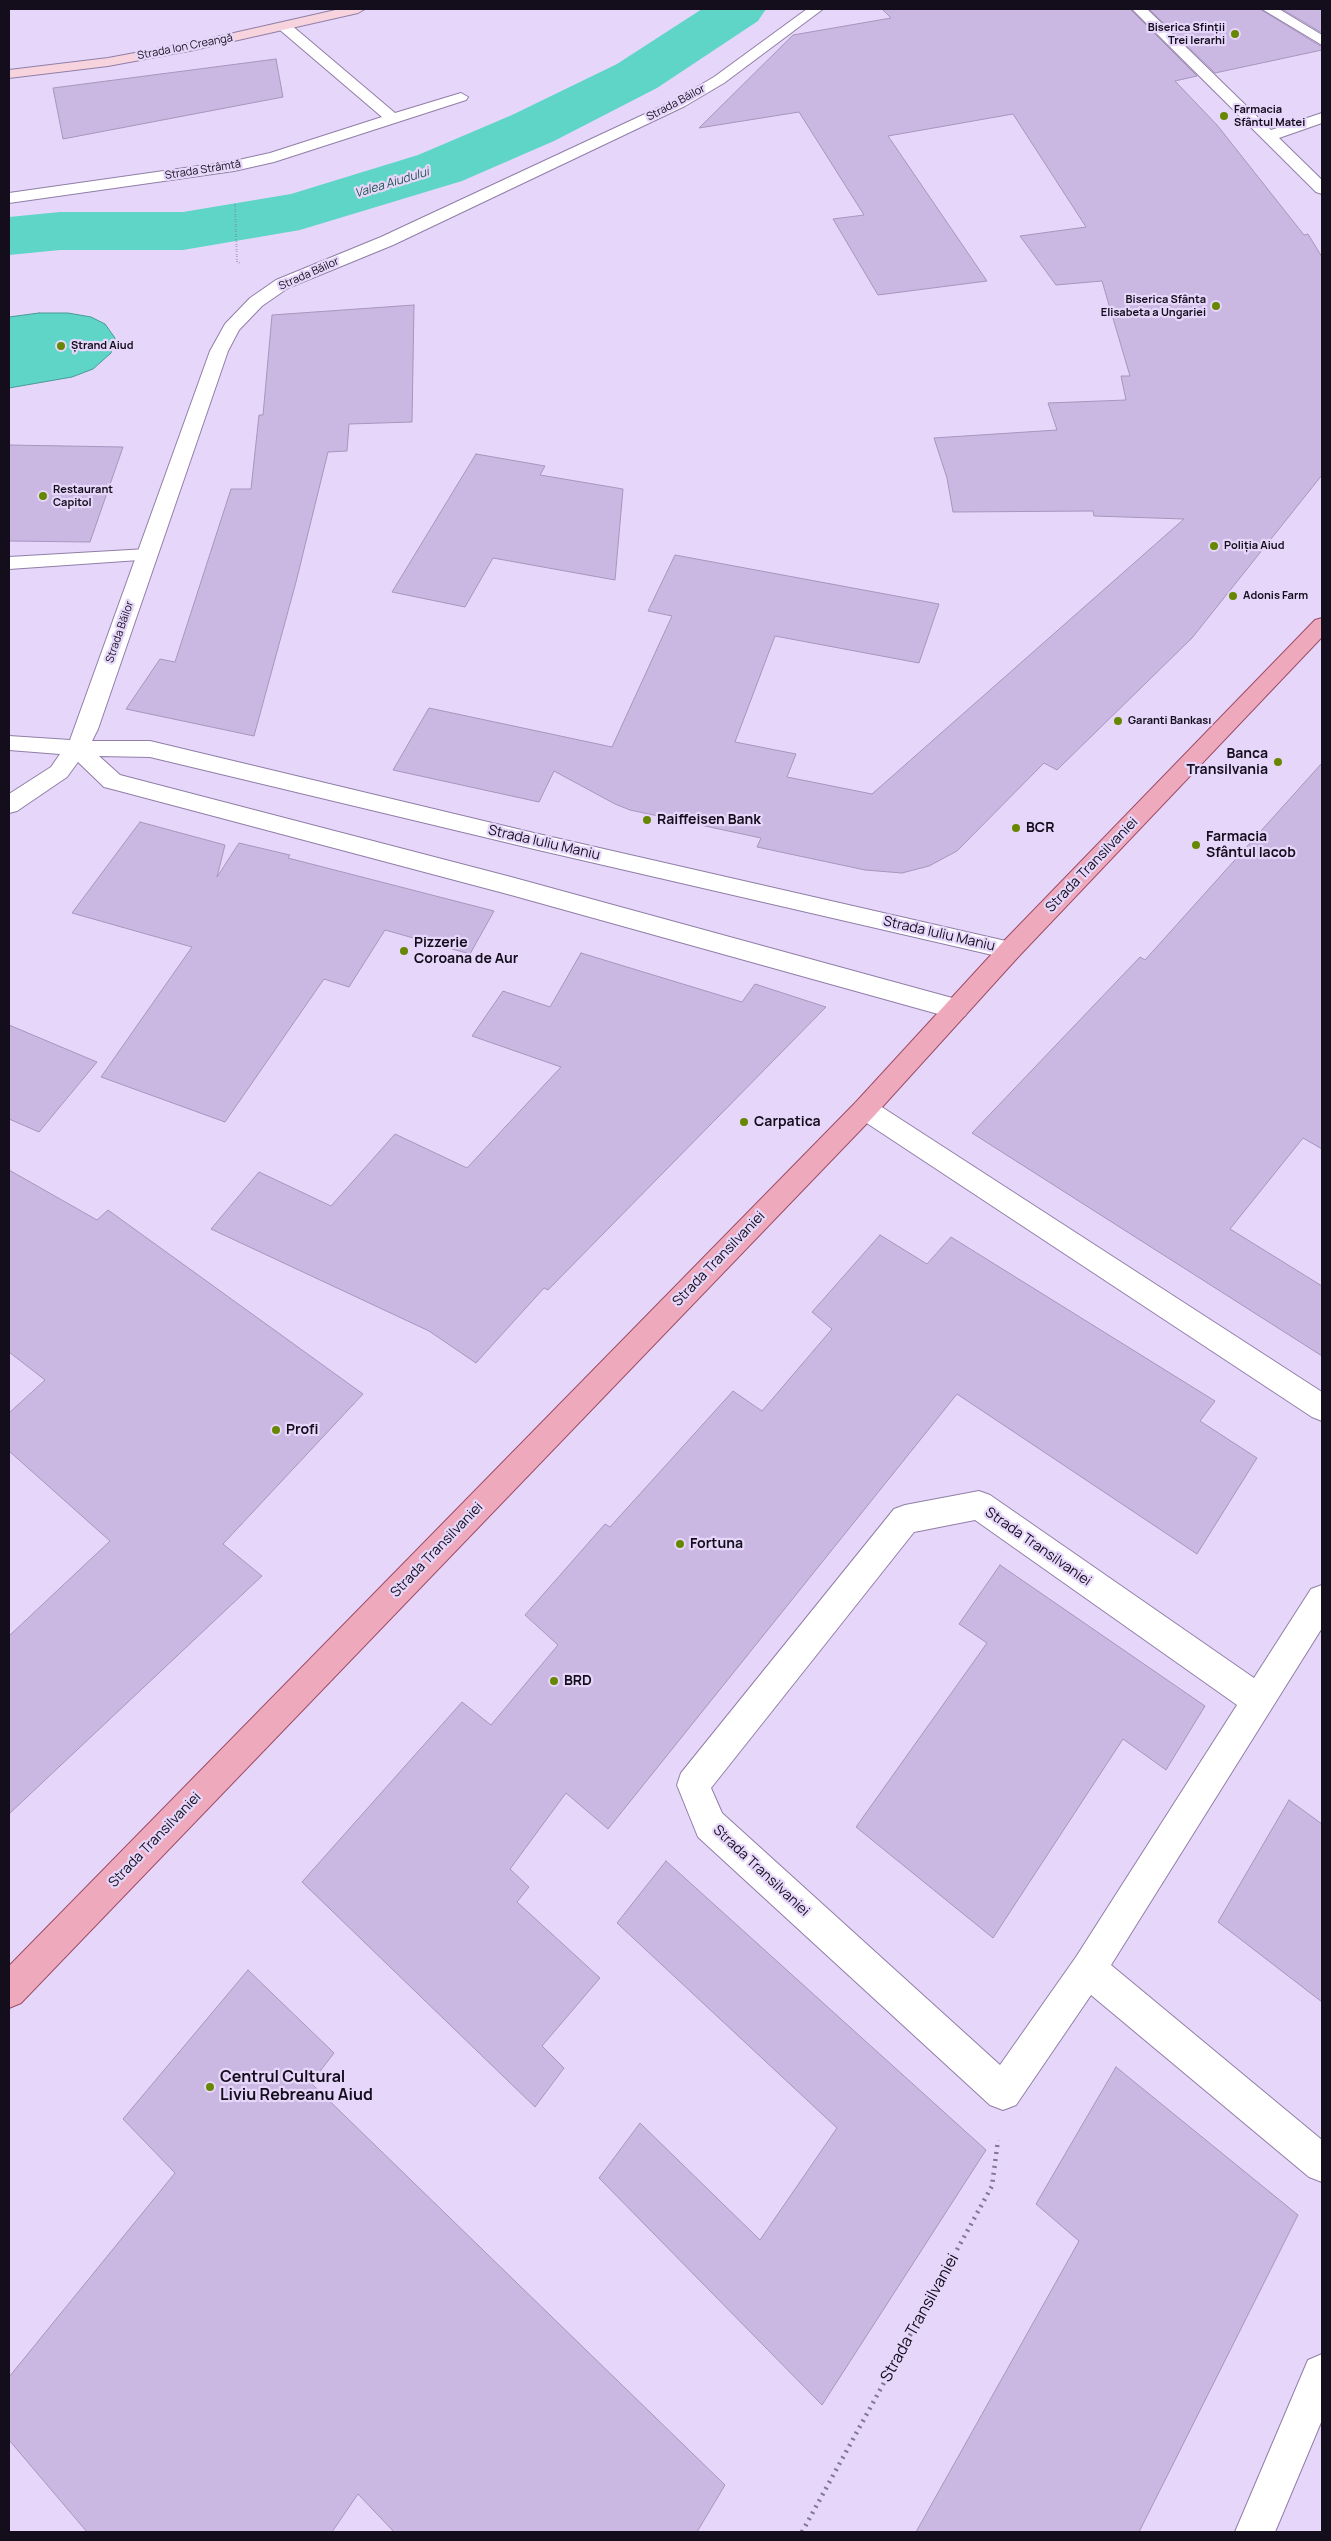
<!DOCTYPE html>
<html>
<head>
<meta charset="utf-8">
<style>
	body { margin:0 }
	#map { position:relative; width:1331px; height:2541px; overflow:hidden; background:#e6d7fa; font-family:Manrope,sans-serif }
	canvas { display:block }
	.frame { position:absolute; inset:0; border:10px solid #140d1c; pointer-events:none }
</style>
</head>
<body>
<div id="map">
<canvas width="1331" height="2541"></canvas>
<div class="frame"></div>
</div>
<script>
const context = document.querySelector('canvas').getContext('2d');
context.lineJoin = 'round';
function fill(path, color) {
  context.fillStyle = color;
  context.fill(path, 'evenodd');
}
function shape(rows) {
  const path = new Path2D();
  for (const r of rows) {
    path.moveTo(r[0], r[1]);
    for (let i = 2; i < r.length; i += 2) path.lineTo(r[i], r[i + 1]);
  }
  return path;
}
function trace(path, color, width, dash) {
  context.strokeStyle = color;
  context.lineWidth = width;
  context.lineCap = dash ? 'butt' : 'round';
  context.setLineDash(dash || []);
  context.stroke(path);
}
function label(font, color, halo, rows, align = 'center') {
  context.font = font + ' Manrope,sans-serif';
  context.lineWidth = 4.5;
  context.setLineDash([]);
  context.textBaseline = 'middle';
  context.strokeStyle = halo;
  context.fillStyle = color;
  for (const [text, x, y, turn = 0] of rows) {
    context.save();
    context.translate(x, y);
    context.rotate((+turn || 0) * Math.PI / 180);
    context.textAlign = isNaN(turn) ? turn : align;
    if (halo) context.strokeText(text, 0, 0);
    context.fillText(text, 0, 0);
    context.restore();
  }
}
const water = shape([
	[39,313,68,313,91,317,105,324,115,338,111,353,93,369,72,377,9,388,9,317,39,313]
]);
fill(water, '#5fd5c7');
trace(water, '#489994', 1);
fill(shape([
	[702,9,766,9,758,21,657,88,554,141,462,181,300,230,183,250,60,250,9,255,9,217,60,212,183,212,291,194,418,155,512,115,617,64,702,9]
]), '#5fd5c7');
const building = shape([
	[882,9,1130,9,1197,76,1175,81,1217,125,1304,235,1308,234,1322,257,1322,475,1192,638,1057,770,1044,763,957,851,929,866,902,873,865,870,757,847,761,838,630,810,615,804,554,771,539,802,393,770,429,708,612,747,672,616,648,611,675,555,939,604,919,663,775,636,735,742,796,754,787,777,872,794,1184,519,1094,516,1093,511,953,512,947,478,934,438,1057,430,1048,403,1126,400,1121,376,1130,376,1102,281,1056,285,1020,236,1086,227,1013,114,888,136,987,281,878,295,833,219,864,215,799,112,699,128,793,35,891,18,882,9],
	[1149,9,1260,9,1322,47,1322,50,1215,73,1149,9],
	[1282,9,1322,9,1322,33,1282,9],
	[276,59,283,97,63,139,53,88,276,59],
	[414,305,412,422,349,424,347,451,328,452,296,582,254,736,126,709,160,659,175,662,231,489,251,489,259,415,263,415,272,315,414,305],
	[9,445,123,447,90,542,9,541,9,445],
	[476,454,545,466,540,475,623,489,615,580,493,558,465,607,392,592,476,454],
	[1322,763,1322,1149,1303,1138,1230,1229,1322,1286,1322,1356,972,1133,1140,957,1145,960,1322,763],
	[140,822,225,845,217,877,239,843,290,855,288,858,494,911,470,954,385,930,349,987,324,979,225,1122,101,1077,192,947,72,913,140,822],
	[581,953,742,1002,755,984,826,1007,548,1290,544,1288,476,1363,429,1331,211,1229,259,1172,331,1206,395,1134,467,1168,561,1067,472,1036,503,991,550,1007,581,953],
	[9,1025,97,1062,39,1132,9,1119,9,1025],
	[9,1170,97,1220,108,1210,363,1394,223,1544,262,1576,9,1814,9,1636,110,1541,9,1451,9,1413,45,1380,9,1352,9,1170],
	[880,1235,927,1264,951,1237,1215,1401,1200,1421,1257,1458,1197,1554,957,1394,608,1829,566,1793,510,1869,529,1887,517,1902,600,1978,542,2046,564,2068,535,2107,302,1882,462,1702,491,1725,558,1645,525,1615,605,1524,610,1527,733,1391,762,1411,832,1329,812,1312,880,1235],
	[1000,1565,1205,1706,1166,1770,1123,1739,993,1938,856,1827,987,1643,959,1624,1000,1565],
	[1289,1800,1322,1824,1322,2002,1218,1922,1289,1800],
	[666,1861,986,2150,822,2405,599,2178,640,2123,760,2240,837,2128,617,1923,666,1861],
	[248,1970,334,2053,311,2083,725,2485,697,2532,394,2532,358,2494,332,2532,87,2532,9,2440,9,2377,175,2173,123,2119,248,1970],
	[1116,2067,1298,2215,1139,2532,916,2532,1079,2241,1036,2204,1116,2067]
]);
fill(building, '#cab7e2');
trace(building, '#a795be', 1);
const lane = shape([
	[147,549,154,551,157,555,154,559,9,569,9,557,147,549],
	[979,1491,990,1495,1254,1678,1311,1589,1322,1585,1322,1628,1111,1965,1322,2140,1322,2182,1309,2177,1091,1995,1016,2105,1003,2110,990,2105,698,1837,677,1785,681,1773,894,1509,905,1505,979,1491],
	[975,1520,1237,1705,1076,1957,1000,2065,722,1813,711,1788,914,1532,975,1520]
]);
const street = shape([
	[807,9,823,9,724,83,685,106,393,245,288,288,262,306,239,330,228,351,98,729,92,741,150,741,534,833,1019,944,1022,950,1019,956,1010,959,534,849,150,757,99,756,120,775,511,877,956,999,965,1002,968,1009,965,1016,956,1019,511,895,112,789,104,787,78,762,67,777,17,811,9,813,9,794,51,767,60,754,9,750,9,736,70,740,210,351,225,324,250,298,276,280,381,237,675,100,714,77,807,9],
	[1132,9,1147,9,1271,130,1322,113,1322,123,1279,138,1322,180,1322,194,1316,192,1132,9],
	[1262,9,1279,9,1322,35,1322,45,1262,9],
	[285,23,290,24,395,113,461,93,468,97,466,100,274,162,234,171,9,203,9,193,234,161,270,153,382,117,280,30,278,27,280,24,285,23],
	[865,1099,874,1102,1322,1392,1322,1421,1312,1417,856,1116,852,1109,856,1102,865,1099],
	[1322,2354,1322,2420,1275,2532,1235,2532,1308,2360,1322,2354]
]);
const secondary = shape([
	[340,9,365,9,358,13,194,50,108,66,9,78,9,70,108,58,194,42,340,9]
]);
const primary = shape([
	[1322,618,1322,637,1019,956,874,1116,21,2003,9,2008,9,1966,856,1102,1001,944,1315,620,1322,618]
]);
trace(lane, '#907ea7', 2);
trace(street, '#907ea7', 2);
trace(secondary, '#907ea7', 2);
trace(primary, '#9c4d67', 2);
trace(shape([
	[235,204,237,262,240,263]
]), '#827791', 2, [0.5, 2]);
trace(shape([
	[802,2532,992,2186,998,2140]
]), '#827791', 4.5, [2, 5]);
fill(lane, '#fff');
fill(street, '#fff');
fill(secondary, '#f7d4dd');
fill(primary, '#efa9bc');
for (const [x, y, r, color] of [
	[1235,34,5,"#678702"],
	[1224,116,5,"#678702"],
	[1216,306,5,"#678702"],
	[61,346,5,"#678702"],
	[43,496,5,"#678702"],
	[1214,546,5,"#678702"],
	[1233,596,5,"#678702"],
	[1118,721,5,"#678702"],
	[1278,762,5,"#678702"],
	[647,820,5,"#678702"],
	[1016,828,5,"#678702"],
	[1196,845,5,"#678702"],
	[404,951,5,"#678702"],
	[744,1122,5,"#678702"],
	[276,1430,5,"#678702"],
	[680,1544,5,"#678702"],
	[554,1681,5,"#678702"],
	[210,2087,5,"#678702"]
]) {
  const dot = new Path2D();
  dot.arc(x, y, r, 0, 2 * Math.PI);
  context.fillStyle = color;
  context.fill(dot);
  trace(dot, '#e6d7fa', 2);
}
label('bold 11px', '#140d1c', '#e6d7fa', [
	["Biserica Sfinții",1225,28,"right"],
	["Trei Ierarhi",1225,41,"right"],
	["Farmacia",1234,110],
	["Sfântul Matei",1234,123],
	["Biserica Sfânta",1206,300,"right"],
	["Elisabeta a Ungariei",1206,313,"right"],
	["Ștrand Aiud",71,346],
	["Restaurant",53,490],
	["Capitol",53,503],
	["Poliția Aiud",1224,546],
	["Adonis Farm",1243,596],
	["Garanti Bankası",1128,721]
], 'left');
label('11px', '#140d1c', '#e6d7fa', [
	["Strada Ion Creangă",185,47,-11],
	["Strada Băilor",676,103,-28],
	["Strada Strâmtă",203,170,-9],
	["Strada Băilor",309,274,-24],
	["Strada Băilor",120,632,-71]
]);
label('italic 12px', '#1f524c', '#e6d7fa', [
	["Valea Aiudului",392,183,-17]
]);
label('bold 14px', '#140d1c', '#e6d7fa', [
	["Banca",1268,754,"right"],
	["Transilvania",1268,770,"right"],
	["Raiffeisen Bank",657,820],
	["BCR",1026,828],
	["Farmacia",1206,837],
	["Sfântul Iacob",1206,853],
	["Pizzerie",414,943],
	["Coroana de Aur",414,959],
	["Carpatica",754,1122],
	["Profi",286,1430],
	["Fortuna",690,1544],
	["BRD",564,1681]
], 'left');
label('14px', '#140d1c', '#e6d7fa', [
	["Strada Iuliu Maniu",544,843,13],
	["Strada Transilvaniei",1092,865,-46],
	["Strada Iuliu Maniu",939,934,13],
	["Strada Transilvaniei",719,1259,-46],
	["Strada Transilvaniei",1038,1547,35],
	["Strada Transilvaniei",437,1550,-46],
	["Strada Transilvaniei",155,1840,-46],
	["Strada Transilvaniei",761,1871,43]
]);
label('bold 16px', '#140d1c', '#e6d7fa', [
	["Centrul Cultural",220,2078],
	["Liviu Rebreanu Aiud",220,2096]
], 'left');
label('16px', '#140d1c', '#e6d7fa', [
	["Strada Transilvaniei",920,2318,-61]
]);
</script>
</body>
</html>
